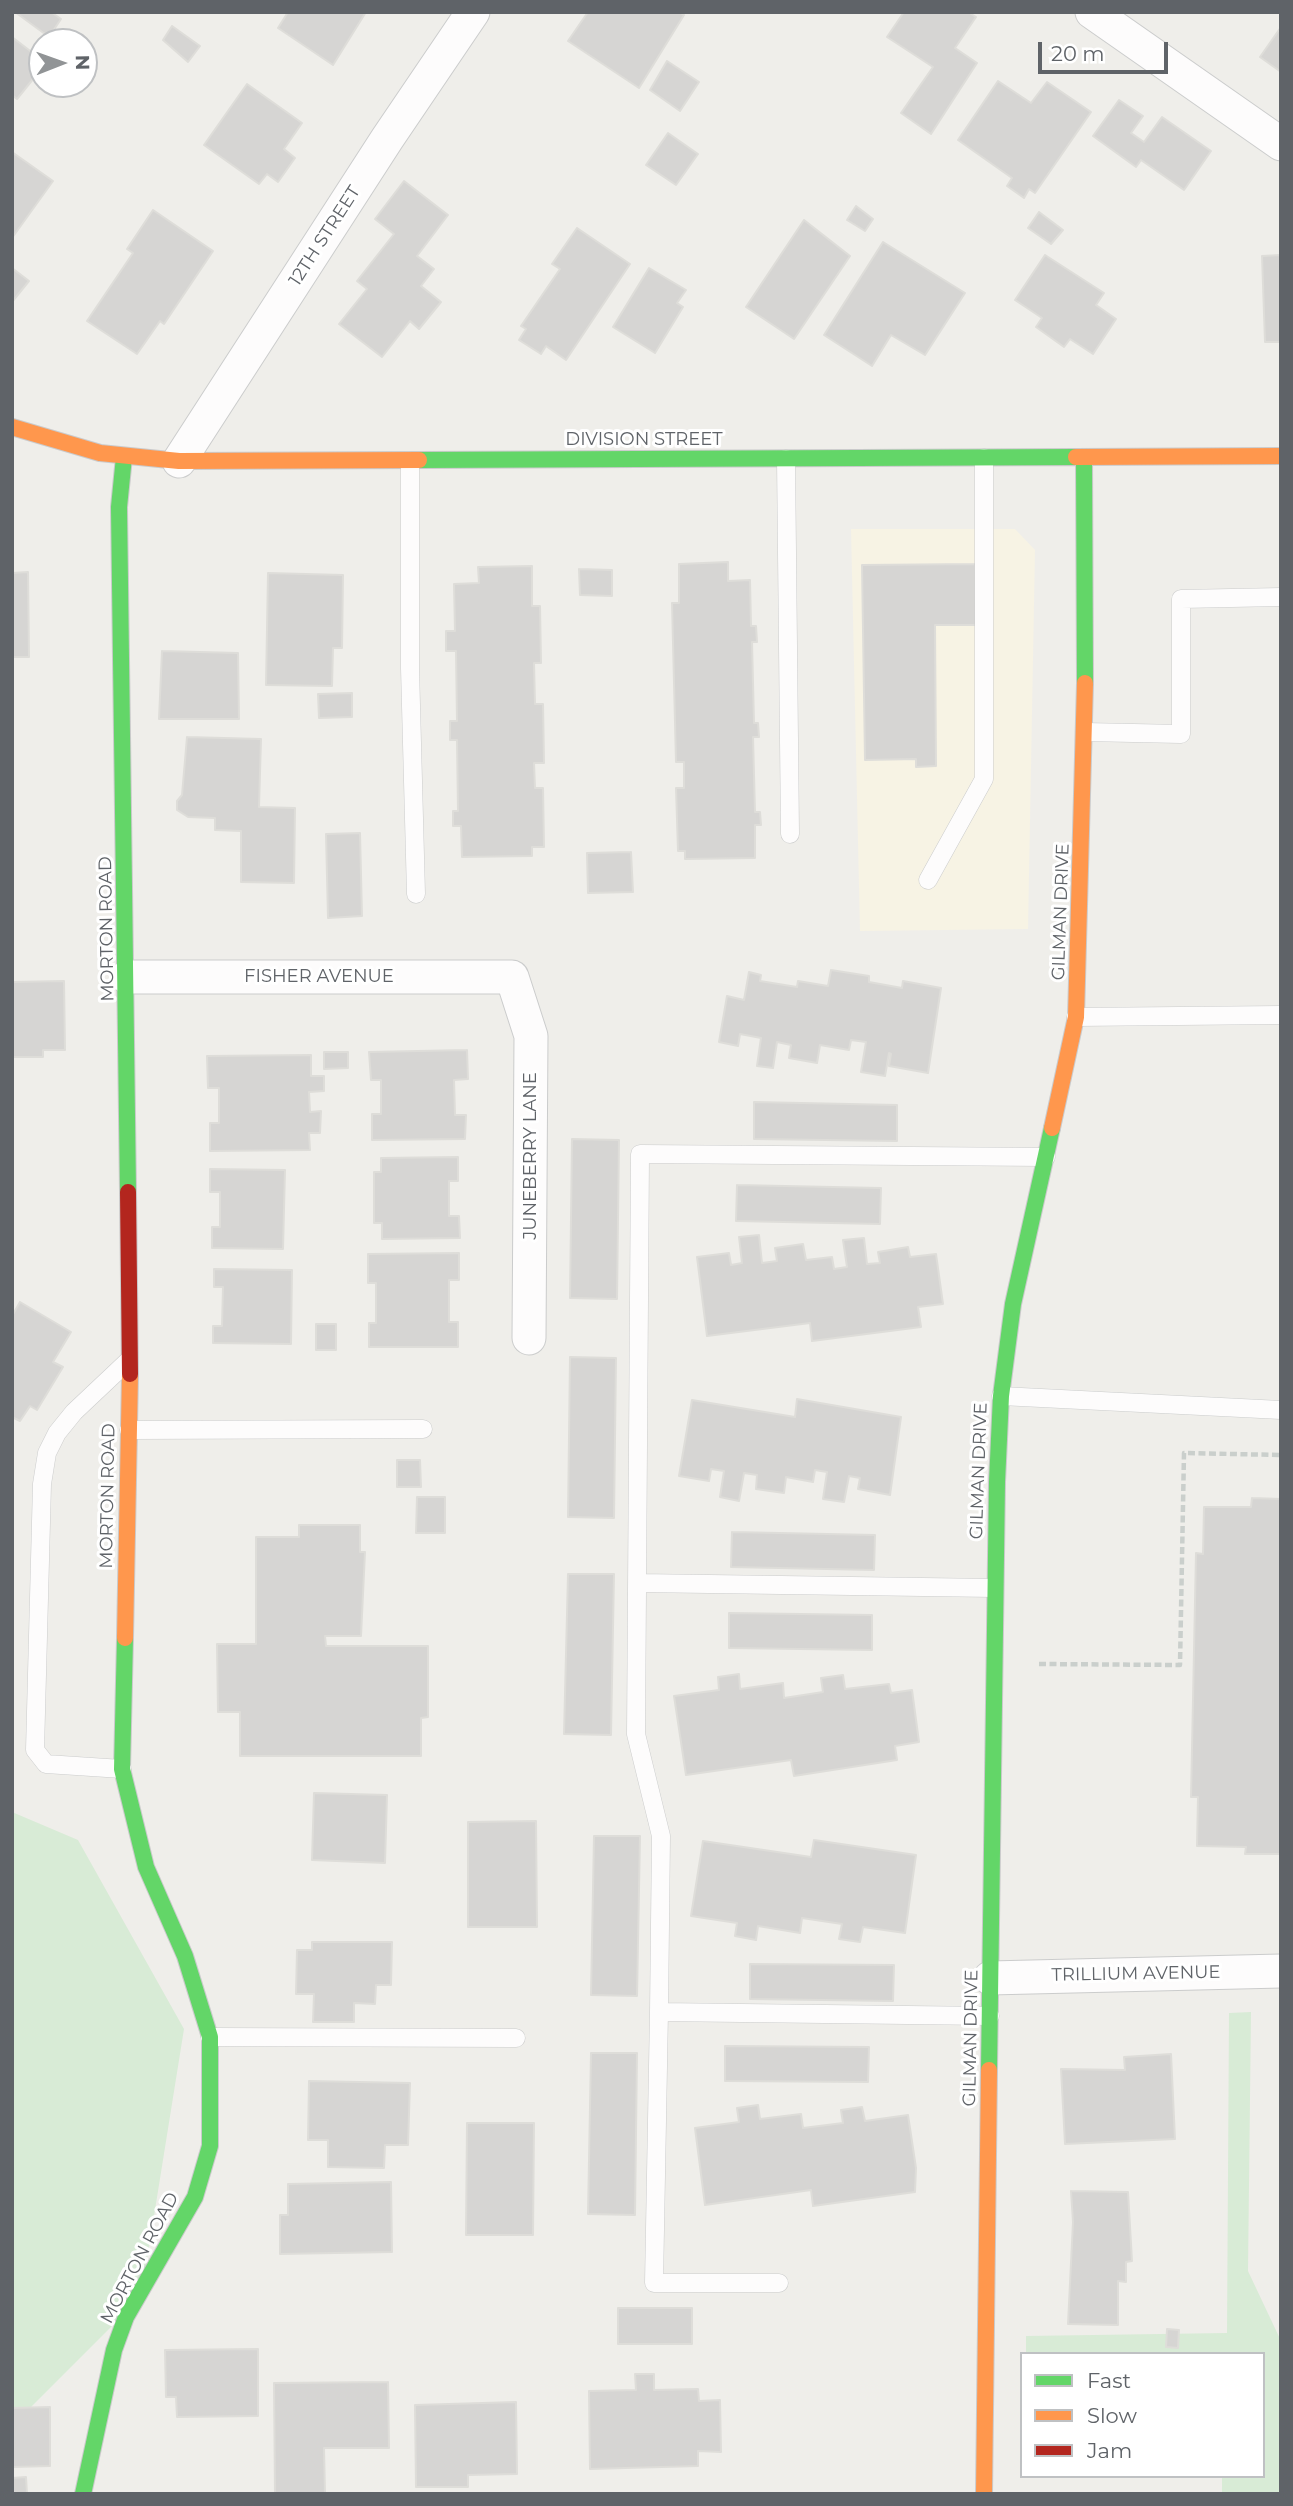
<!DOCTYPE html>
<html>
<head>
<meta charset="utf-8">
<style>
	body { margin:0 }
	#map { position:relative; width:1293px; height:2506px; overflow:hidden; background:#efeeea; font-family:Montserrat,sans-serif }
	canvas { display:block }
	.frame { position:absolute; inset:0; border:14px solid #5f6368; pointer-events:none }
	.legend { position:absolute; left:1020px; top:2352px; width:245px; height:126px; box-sizing:border-box; background:#fff; border:2px solid #bfc1c3; margin:0; padding:9px 12px; list-style:none; font-size:21px; color:#5f6368 }
	.legend li { display:flex; align-items:center; gap:14px; height:35px }
	.legend b { width:35px; border:2px solid #bfc1c3 }
	.north { position:absolute; left:28px; top:28px; width:70px; height:70px; box-sizing:border-box; background:#fff; border:2px solid #bfc1c3; border-radius:50%; rotate:89deg; font-size:19px; font-weight:700; line-height:28px; text-align:center; color:#5f6368 }
	.north::after { content:''; display:block; margin:auto; width:24px; height:32px; background:#919496; clip-path:polygon(50% 0,100% 100%,50% 72%,0 100%) }
	.scale { position:absolute; left:1038px; top:42px; width:130px; height:32px; box-sizing:border-box; border:4px solid #5f6368; border-top:0; padding-left:9px; font-size:21px; line-height:24px; white-space:nowrap; color:#5f6368; -webkit-text-stroke:5px #fff; paint-order:stroke }
</style>
</head>
<body>
<div id="map">
<canvas width="1293" height="2506"></canvas>
<div class="frame"></div>
<ul class="legend">
<li><b style="height:9px;background:#63d668"></b>Fast</li>
<li><b style="height:9px;background:#ff974d"></b>Slow</li>
<li><b style="height:9px;background:#b3261e"></b>Jam</li>
</ul>
<div class="north">N</div>
<div class="scale">20 m</div>
</div>
<script>
const context = document.querySelector('canvas').getContext('2d');
context.lineJoin = 'round';
function fill(path, color) {
  context.fillStyle = color;
  context.fill(path, 'evenodd');
}
function shape(rows) {
  const path = new Path2D();
  for (const r of rows) {
    path.moveTo(r[0], r[1]);
    for (let i = 2; i < r.length; i += 2) path.lineTo(r[i], r[i + 1]);
  }
  return path;
}
function trace(path, color, width, dash) {
  context.strokeStyle = color;
  context.lineWidth = width;
  context.lineCap = dash ? 'butt' : 'round';
  context.setLineDash(dash || []);
  context.stroke(path);
}
function label(font, color, halo, rows, align = 'center') {
  context.font = font + ' Montserrat,sans-serif';
  context.lineWidth = 6;
  context.setLineDash([]);
  context.textBaseline = 'middle';
  context.strokeStyle = halo;
  context.fillStyle = color;
  for (const [text, x, y, turn = 0] of rows) {
    context.save();
    context.translate(x, y);
    context.rotate((+turn || 0) * Math.PI / 180);
    context.textAlign = isNaN(turn) ? turn : align;
    if (halo) context.strokeText(text, 0, 0);
    context.fillText(text, 0, 0);
    context.restore();
  }
}
fill(shape([
	[851,529,1015,529,1035,550,1028,929,860,931]
]), '#f7f3e4');
fill(shape([
	[12,1812,78,1840,184,2029,141,2297,12,2426],
	[1251,2012,1248,2271,1281,2341,1281,2494,1222,2494,1222,2476,1263,2476,1263,2354,1026,2354,1026,2336,1227,2333,1229,2013]
]), '#d8ebd6');
const building = shape([
	[15,12,51,12,61,19,49,37,15,12],
	[288,12,366,12,333,65,278,28,288,12],
	[588,12,679,12,684,15,639,88,568,41,588,12],
	[904,12,968,12,976,17,955,48,977,63,931,134,901,113,933,67,887,37,904,12],
	[172,26,200,46,188,62,163,40,172,26],
	[1281,27,1281,72,1260,57,1281,27],
	[12,37,42,60,42,68,17,99,12,95,12,37],
	[667,61,699,82,680,111,650,90,667,61],
	[998,81,1031,103,1047,82,1091,112,1035,193,1029,189,1024,198,1007,186,1012,178,958,140,998,81],
	[247,84,302,123,284,149,295,158,278,182,267,174,259,184,204,145,247,84],
	[1119,100,1143,116,1131,133,1144,142,1162,117,1211,151,1184,190,1141,160,1136,167,1093,136,1119,100],
	[668,133,698,154,676,185,646,165,668,133],
	[12,152,53,181,12,238,12,152],
	[404,181,448,215,417,256,434,269,421,286,441,302,419,329,410,321,382,357,339,324,367,289,357,281,394,234,375,219,404,181],
	[856,206,873,219,865,231,847,220,856,206],
	[153,210,213,251,164,324,160,321,137,354,87,321,133,253,127,249,153,210],
	[1039,212,1063,230,1051,244,1028,228,1039,212],
	[804,220,850,256,794,339,746,307,804,220],
	[577,228,630,264,566,360,546,346,541,354,519,340,526,329,521,326,560,269,552,264,577,228],
	[883,242,965,293,925,355,891,335,872,366,824,335,883,242],
	[1045,255,1104,293,1096,305,1116,319,1093,354,1070,339,1064,347,1036,327,1042,318,1015,300,1045,255],
	[1281,255,1281,342,1265,342,1262,256,1281,255],
	[12,268,29,281,12,302,12,268],
	[649,268,686,290,677,303,683,307,655,353,613,327,649,268],
	[728,562,728,581,750,580,751,626,756,626,757,642,752,642,754,723,758,723,759,737,753,737,755,812,760,812,761,825,755,825,755,858,685,859,685,851,678,851,676,788,684,788,684,762,676,762,672,603,679,603,679,564,728,562],
	[975,564,976,625,935,625,936,766,916,767,916,759,865,760,862,565,975,564],
	[532,566,532,606,540,606,541,663,534,663,535,704,543,704,544,763,534,763,535,788,543,788,544,847,532,847,532,856,462,857,461,826,453,826,453,811,458,811,457,740,450,740,450,721,457,721,456,651,446,651,446,631,455,631,454,584,479,583,478,567,532,566],
	[579,569,612,570,612,596,580,595,579,569],
	[28,572,29,657,12,657,12,573,28,572],
	[268,573,343,575,342,648,333,648,332,686,266,685,268,573],
	[162,651,238,653,239,719,159,719,162,651],
	[352,693,352,717,319,718,318,694,352,693],
	[187,737,261,739,259,807,295,808,294,883,241,882,241,831,215,830,215,818,188,817,177,810,177,801,182,795,187,737],
	[360,833,362,916,328,918,326,834,360,833],
	[631,852,633,892,588,893,587,853,631,852],
	[831,970,869,976,869,982,902,988,903,981,941,988,928,1073,889,1066,891,1054,889,1053,885,1076,861,1072,866,1042,851,1040,849,1050,820,1045,817,1063,789,1058,791,1045,777,1042,773,1068,757,1066,761,1038,740,1034,738,1046,719,1042,727,996,744,1000,749,972,761,975,760,981,797,987,798,981,828,986,831,970],
	[64,981,65,1050,43,1050,43,1057,12,1057,12,982,64,981],
	[467,1050,468,1079,454,1080,455,1115,466,1115,465,1139,372,1140,372,1114,381,1114,381,1080,371,1080,369,1052,467,1050],
	[324,1052,348,1052,348,1068,324,1069,324,1052],
	[311,1055,311,1076,324,1076,324,1091,309,1092,310,1112,321,1111,320,1133,309,1133,310,1150,210,1151,210,1123,219,1123,219,1088,208,1088,207,1056,311,1055],
	[754,1102,897,1105,897,1141,754,1139,754,1102],
	[572,1139,619,1140,617,1299,570,1298,572,1139],
	[458,1157,458,1181,449,1181,449,1216,459,1216,460,1238,382,1239,382,1223,374,1223,374,1172,381,1172,381,1158,458,1157],
	[210,1169,285,1170,283,1249,212,1248,212,1227,220,1227,220,1192,210,1192,210,1169],
	[737,1185,881,1188,880,1224,736,1221,737,1185],
	[759,1235,762,1263,777,1261,775,1248,803,1244,806,1260,832,1257,834,1269,847,1267,843,1240,864,1238,867,1264,880,1263,878,1252,908,1247,910,1257,936,1254,943,1304,918,1307,921,1327,812,1341,810,1323,707,1336,697,1257,729,1253,731,1265,742,1263,739,1237,759,1235],
	[459,1253,459,1280,449,1280,449,1322,458,1322,458,1347,369,1347,369,1323,376,1323,376,1283,368,1283,368,1254,459,1253],
	[214,1269,292,1270,291,1344,213,1343,213,1326,222,1326,223,1287,214,1287,214,1269],
	[20,1302,71,1332,53,1362,63,1367,37,1410,30,1406,20,1421,14,1418,12,1421,12,1316,20,1302],
	[316,1324,336,1324,336,1350,316,1350,316,1324],
	[570,1357,616,1358,614,1518,568,1517,570,1357],
	[797,1399,901,1417,890,1495,858,1489,860,1478,849,1476,844,1502,823,1499,827,1472,815,1470,813,1482,786,1477,784,1493,756,1489,757,1475,744,1473,739,1501,720,1497,724,1471,711,1469,709,1481,679,1476,692,1400,795,1417,797,1399],
	[397,1460,420,1460,421,1487,397,1487,397,1460],
	[417,1497,445,1497,445,1533,416,1533,417,1497],
	[1252,1498,1281,1499,1281,1854,1245,1854,1246,1847,1197,1846,1198,1797,1191,1797,1196,1553,1203,1554,1204,1507,1251,1507,1252,1498],
	[299,1525,360,1525,360,1552,365,1552,361,1636,325,1636,326,1646,428,1646,428,1717,421,1718,421,1756,240,1756,240,1712,218,1712,217,1644,256,1644,256,1537,299,1537,299,1525],
	[732,1532,875,1535,874,1570,731,1567,732,1532],
	[568,1574,614,1574,611,1735,564,1734,568,1574],
	[729,1613,872,1615,872,1650,729,1648,729,1613],
	[739,1674,740,1689,783,1683,784,1698,823,1692,821,1678,843,1675,845,1689,889,1684,891,1693,912,1690,919,1742,895,1746,897,1760,794,1776,791,1760,686,1775,674,1696,719,1690,718,1677,739,1674],
	[314,1793,387,1795,385,1863,312,1860,314,1793],
	[536,1821,537,1927,468,1927,468,1822,536,1821],
	[594,1836,640,1836,637,1996,591,1995,594,1836],
	[814,1840,916,1855,905,1933,863,1927,860,1942,839,1939,842,1924,802,1918,800,1933,758,1926,756,1940,735,1936,737,1923,691,1916,703,1841,811,1857,814,1840],
	[312,1942,392,1942,391,1985,376,1985,375,2004,354,2003,354,2022,313,2022,314,1994,296,1994,297,1950,312,1950,312,1942],
	[750,1964,894,1965,893,2001,750,1999,750,1964],
	[725,2046,869,2047,868,2082,725,2081,725,2046],
	[591,2053,637,2053,635,2215,588,2214,591,2053],
	[1171,2054,1175,2139,1065,2144,1061,2069,1125,2070,1124,2057,1171,2054],
	[309,2081,410,2083,408,2145,385,2145,384,2168,328,2167,328,2140,308,2140,309,2081],
	[758,2105,760,2119,801,2114,803,2128,843,2123,841,2110,862,2107,865,2121,908,2115,916,2168,915,2192,813,2206,811,2190,705,2205,695,2128,739,2122,737,2108,758,2105],
	[467,2123,534,2123,533,2235,466,2235,467,2123],
	[391,2182,392,2252,280,2254,280,2215,288,2215,288,2184,391,2182],
	[1071,2191,1128,2192,1132,2261,1126,2262,1126,2282,1118,2281,1118,2325,1068,2324,1073,2222,1071,2191],
	[618,2308,692,2308,692,2344,618,2344,618,2308],
	[1167,2329,1179,2330,1178,2348,1166,2347,1167,2329],
	[258,2349,258,2416,177,2417,176,2397,166,2397,165,2350,258,2349],
	[635,2374,654,2374,654,2390,698,2389,699,2401,720,2400,721,2452,698,2451,698,2466,590,2469,589,2391,636,2390,635,2374],
	[388,2382,389,2448,324,2448,325,2494,275,2494,274,2383,388,2382],
	[516,2402,517,2474,468,2475,468,2487,416,2487,415,2405,516,2402],
	[50,2407,50,2466,12,2467,12,2408,50,2407],
	[26,2477,27,2494,12,2494,12,2478,26,2477]
]);
fill(building, '#d6d5d3');
trace(building, '#deddd9', 2);
const lane = shape([
	[786,459,790,834],
	[410,462,410,668,416,894],
	[1085,732,1181,734,1181,599,1281,597],
	[928,880,984,779,984,458],
	[1076,1017,1281,1015],
	[1001,1396,1281,1410],
	[129,1430,423,1429],
	[638,1583,994,1588],
	[122,1769,46,1764,35,1750,42,1484,47,1453,57,1433,74,1412,127,1362],
	[659,2012,654,2283,779,2283],
	[990,2016,659,2012,661,1836,636,1734,640,1154,1046,1157],
	[210,2037,516,2038]
]);
const street = shape([
	[1092,12,1281,144],
	[179,461,387,139,473,12],
	[127,977,512,977,531,1036,529,1338],
	[990,1978,1281,1971]
]);
const fast = shape([
	[124,457,119,507,128,1192],
	[1084,457,1085,683],
	[419,460,1076,457],
	[989,2070,997,1482,1001,1396,1013,1304,1052,1128],
	[83,2494,114,2350,126,2317,195,2197,210,2146,210,2037,185,1956,146,1867,122,1769,125,1638]
]);
const slow = shape([
	[12,427,100,453,179,461,419,460],
	[1076,457,1281,456],
	[1052,1128,1076,1017,1085,683],
	[125,1638,130,1374],
	[984,2494,989,2070]
]);
const jam = shape([
	[128,1192,130,1374]
]);
trace(lane, '#cbcccc', 19);
trace(street, '#cbcccc', 35);
trace(fast, '#cacacb', 18);
trace(slow, '#cacacb', 18);
trace(jam, '#cacacb', 18);
trace(shape([
	[1039,1664,1180,1665,1184,1453,1281,1455]
]), '#cacfcc', 4.5, [7, 3.5]);
trace(lane, '#fdfcfc', 18);
trace(street, '#fdfcfc', 33);
trace(fast, '#63d668', 16);
trace(slow, '#ff974d', 16);
trace(jam, '#b3261e', 16);
label('18px', '#5f6368', '#fff', [
	["12TH STREET",325,236,-57],
	["DIVISION STREET",644,440],
	["GILMAN DRIVE",1061,912,-88],
	["MORTON ROAD",107,929,-91],
	["FISHER AVENUE",319,977],
	["JUNEBERRY LANE",531,1156,-90],
	["GILMAN DRIVE",979,1471,-88],
	["MORTON ROAD",108,1496,-89],
	["TRILLIUM AVENUE",1136,1974,-1],
	["GILMAN DRIVE",971,2038,-89],
	["MORTON ROAD",140,2258,-62]
]);
</script>
</body>
</html>
